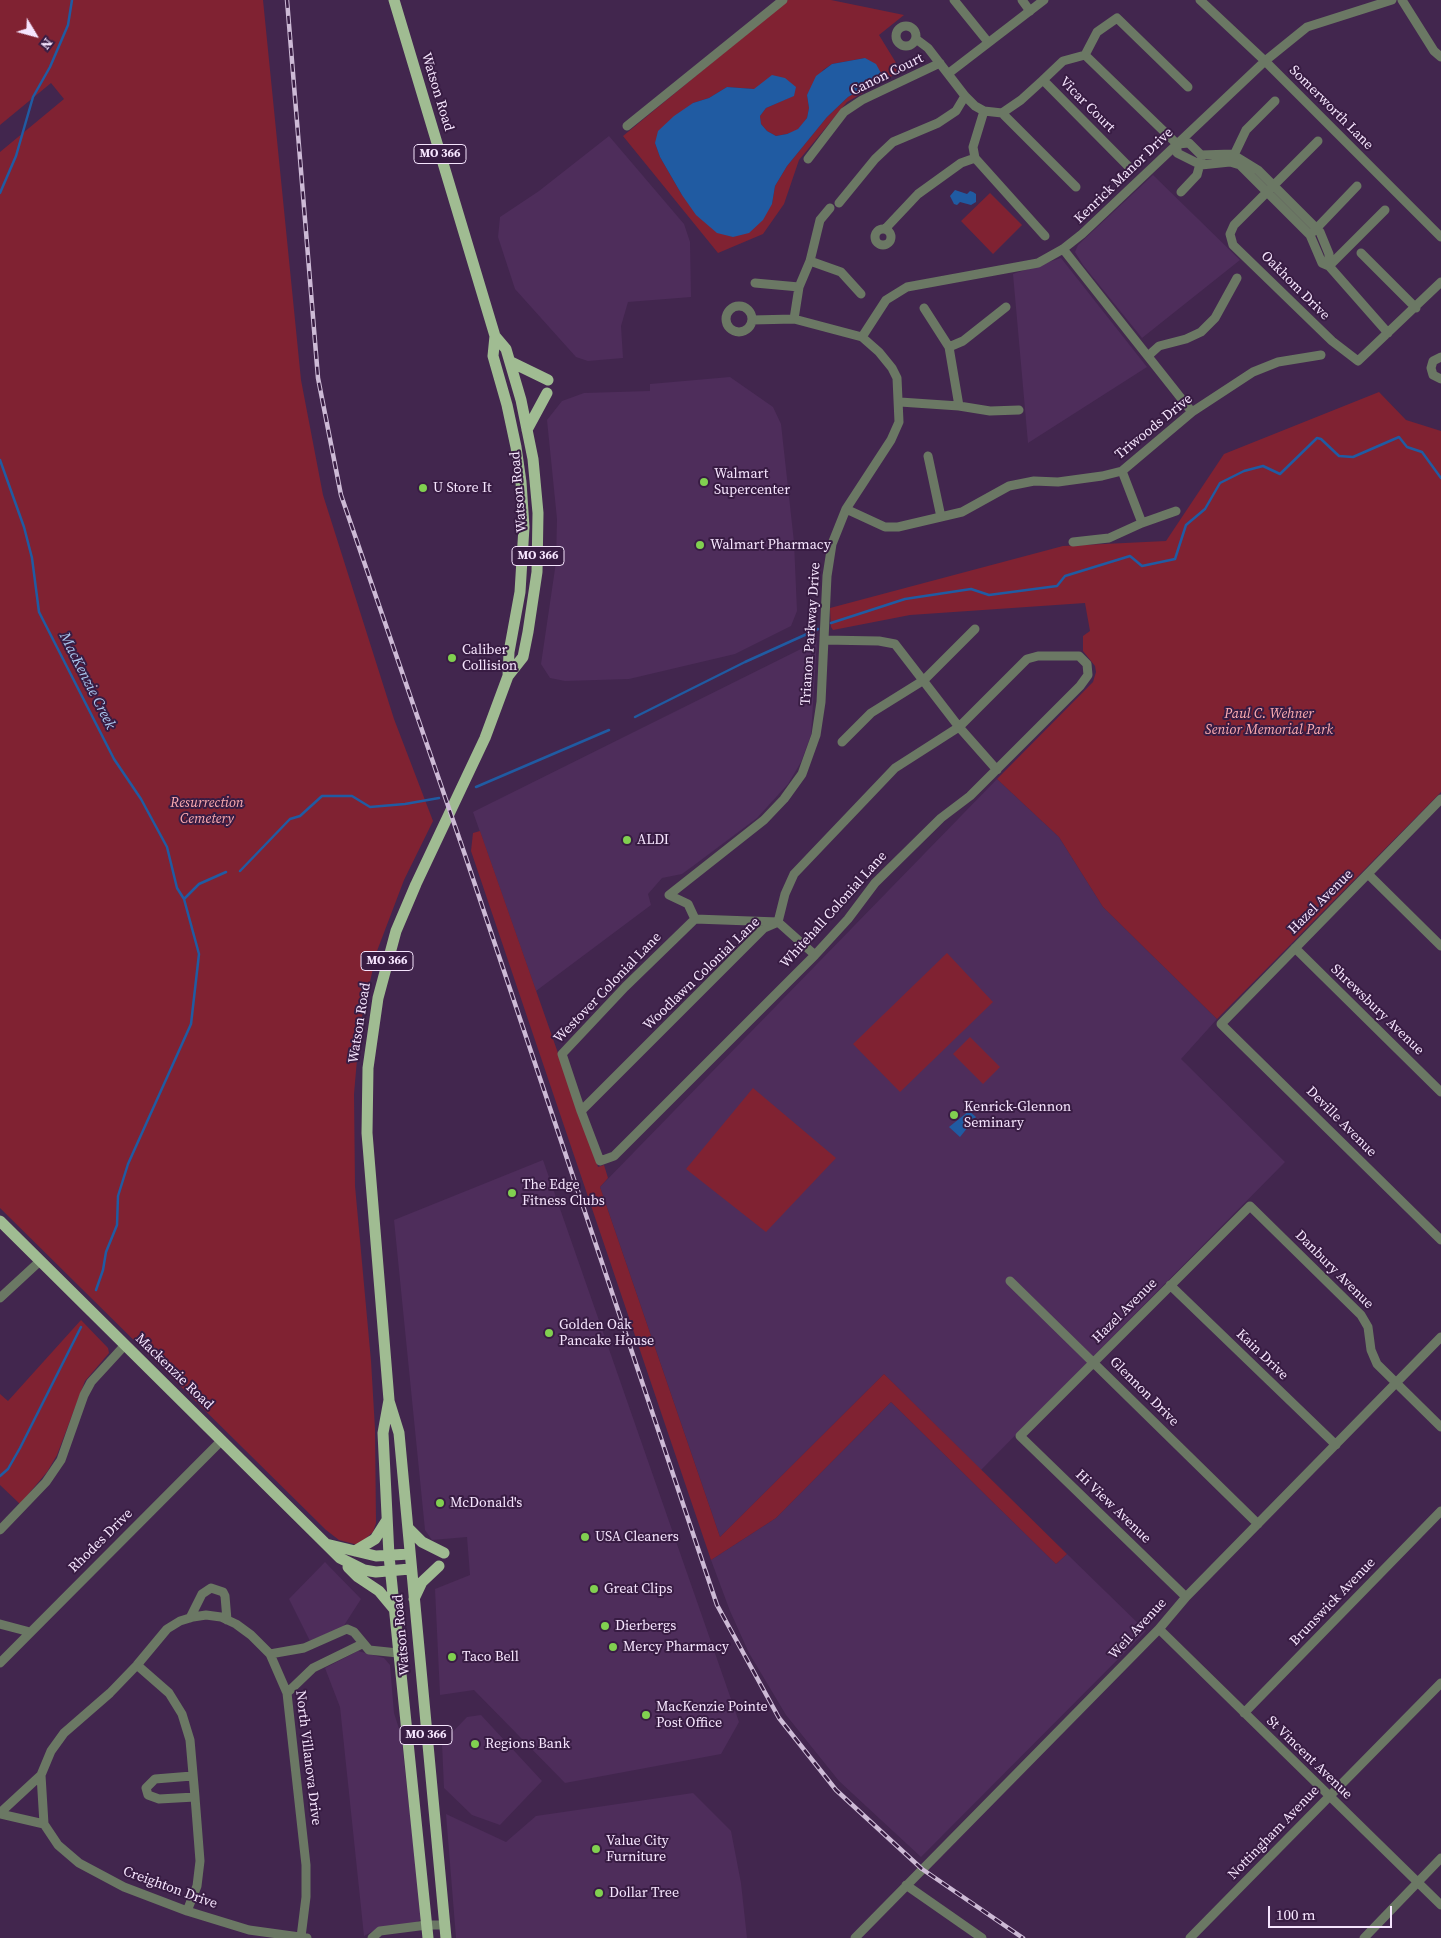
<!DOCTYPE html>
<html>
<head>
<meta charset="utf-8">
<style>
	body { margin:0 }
	#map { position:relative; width:1441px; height:1938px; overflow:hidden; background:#42264e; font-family:"Source Serif 4",serif }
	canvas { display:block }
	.north { position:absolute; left:10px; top:10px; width:50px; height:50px; -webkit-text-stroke:4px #381c43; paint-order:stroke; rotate:127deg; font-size:14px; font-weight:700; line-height:20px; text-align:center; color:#f6e5fe }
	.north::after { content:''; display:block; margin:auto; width:18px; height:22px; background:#f6e5fe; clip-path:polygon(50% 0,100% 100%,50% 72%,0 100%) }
	.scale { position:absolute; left:1268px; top:1906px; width:124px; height:22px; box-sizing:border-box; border:2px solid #f6e5fe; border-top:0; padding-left:6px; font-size:15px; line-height:18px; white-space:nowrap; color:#f6e5fe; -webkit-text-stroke:4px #381c43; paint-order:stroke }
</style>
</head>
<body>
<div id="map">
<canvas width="1441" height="1938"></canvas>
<div class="north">N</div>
<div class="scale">100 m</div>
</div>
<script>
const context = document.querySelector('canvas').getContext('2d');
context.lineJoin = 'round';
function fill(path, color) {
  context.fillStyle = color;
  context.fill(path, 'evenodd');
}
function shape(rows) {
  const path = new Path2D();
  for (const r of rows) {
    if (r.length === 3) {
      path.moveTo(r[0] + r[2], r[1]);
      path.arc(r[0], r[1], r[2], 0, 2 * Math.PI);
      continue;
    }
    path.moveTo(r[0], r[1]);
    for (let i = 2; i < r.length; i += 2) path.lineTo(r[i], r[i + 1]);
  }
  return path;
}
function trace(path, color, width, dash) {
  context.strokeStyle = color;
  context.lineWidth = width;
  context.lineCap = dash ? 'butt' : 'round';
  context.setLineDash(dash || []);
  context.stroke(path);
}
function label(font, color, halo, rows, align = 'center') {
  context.font = font + ' "Source Serif 4",serif';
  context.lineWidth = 4;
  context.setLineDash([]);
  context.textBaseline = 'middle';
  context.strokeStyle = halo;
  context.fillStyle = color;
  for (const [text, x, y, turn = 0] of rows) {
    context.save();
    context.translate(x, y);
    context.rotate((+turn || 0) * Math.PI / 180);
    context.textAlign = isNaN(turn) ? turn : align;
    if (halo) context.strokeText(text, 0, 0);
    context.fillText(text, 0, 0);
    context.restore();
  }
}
fill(shape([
	[609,136,684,224,690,242,691,297,628,302,621,326,623,358,588,361,576,357,515,289,498,237,500,217,539,191],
	[1153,175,1240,260,1142,338,1083,265,1075,252,1078,245],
	[1061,258,1147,367,1028,443,1013,274],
	[730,377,773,407,781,424,794,542,797,611,791,626,735,654,629,679,565,681,550,678,541,664,556,562,557,519,547,420,562,401,584,393,650,391,650,384],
	[817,641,811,735,801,762,788,784,757,818,693,866,682,874,662,878,648,894,651,905,536,991,473,812],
	[997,779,1059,837,1103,907,1217,1019,1181,1059,1285,1162,981,1470,884,1374,720,1537,600,1187],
	[543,1160,739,1722,721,1754,565,1783,474,1690,440,1695,435,1589,470,1575,467,1537,432,1540,425,1530,394,1220],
	[891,1402,1056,1564,1067,1554,1146,1631,921,1857,839,1781,786,1715,749,1653,730,1611,711,1560,776,1518],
	[325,1562,361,1599,343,1627,310,1641,289,1599],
	[358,1651,384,1658,390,1665,394,1713,401,1735,422,1919,415,1923,379,1928,364,1936,340,1707,325,1668],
	[481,1715,542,1781,500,1825,472,1815,444,1788,442,1743,467,1717],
	[693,1793,731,1831,741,1883,747,1938,456,1938,446,1814,506,1842,536,1816]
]), '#4e2d5b');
fill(shape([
	[0,0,263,0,301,380,323,495,394,719,433,821,404,880,377,951,360,1025,354,1094,355,1186,371,1361,375,1429,376,1523,373,1532,358,1545,339,1540,326,1530,0,1208,0,152,64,99,51,83,0,125],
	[788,0,831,0,904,15,879,35,901,71,847,102,799,160,784,204,763,234,718,253,623,136],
	[865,58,875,81,848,97,827,117,787,166,775,186,772,204,682,195,660,157,655,143,693,103,709,98,727,87,754,89,793,96,766,108,760,116,761,124,767,131,776,136,787,134,798,130,807,118,809,108,807,95,823,70,832,64],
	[990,193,1022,225,993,254,961,221],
	[1379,392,1406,420,1441,431,1441,792,1217,1019,1103,907,1059,837,997,779,1093,682,1096,672,1095,666,1083,651,1083,636,1090,631,1085,603,910,615,833,630,831,627,830,608,1063,546,1166,541,1224,454],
	[480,831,598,1167,604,1165,608,1178,600,1187,720,1537,884,1374,1067,1554,1056,1564,891,1402,776,1518,711,1560,471,851,473,833],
	[947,953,993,1002,900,1092,853,1044],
	[970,1037,1000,1067,983,1084,953,1054],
	[753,1088,836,1158,766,1232,686,1169],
	[81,1320,108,1348,109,1353,85,1381,57,1455,47,1472,20,1504,0,1485,0,1394,8,1401]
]), '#802232');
fill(shape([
	[865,58,876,64,881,73,875,81,848,97,827,117,787,166,775,186,772,204,763,220,749,233,733,237,717,233,696,215,682,195,660,157,655,143,658,131,674,116,693,103,709,98,727,87,754,89,772,75,785,78,796,87,794,96,766,108,760,116,761,124,767,131,776,136,787,134,798,129,807,118,809,108,807,95,816,76,832,64],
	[955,190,967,194,970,191,973,192,976,194,976,202,971,205,960,202,957,205,954,204,950,196],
	[969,1111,976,1117,960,1137,949,1127]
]), '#205ba2');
trace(shape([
	[0,193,16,156,33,97,50,67,68,25,72,0],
	[0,460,24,527,32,558,39,612,114,759,141,799,167,847,177,888,184,899,199,954,191,1024,128,1164,118,1196,117,1225,106,1252,103,1270,96,1290],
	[831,623,905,599,971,589,989,595,1057,586,1065,576,1130,556,1142,566,1175,559,1186,525,1205,509,1220,483,1244,471,1263,466,1280,474,1317,438,1321,439,1339,456,1353,457,1399,437,1407,447,1422,452,1441,478],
	[635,717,745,662,818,629],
	[476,787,609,730],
	[240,871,290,819,300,816,322,796,352,796,370,807,405,804,439,798],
	[184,899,199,884,226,872],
	[0,1476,8,1469,20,1448,81,1327]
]), '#205ba2', 2.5);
trace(shape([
	[954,0,988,42],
	[1022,0,1030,11],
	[1200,0,1265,61,1441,237],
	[1402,0,1434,51,1441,57],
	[906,36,10],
	[916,39,928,48,965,96,975,106,984,111,1002,113,1021,100,1043,80,1128,166],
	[1085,55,1177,144],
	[949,73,1044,0],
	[1043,80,1063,61,1085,55,1097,32,1117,18,1188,87],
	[984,111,973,147,975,158,1045,236],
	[1002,113,1076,187],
	[627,126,783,0],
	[1318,141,1234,225,1230,234,1233,245,1332,341,1358,361,1441,282],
	[1234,155,1246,130,1275,101],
	[808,159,844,112,862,100,940,63],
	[1181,192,1197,175,1201,160],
	[839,203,875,159,893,142,938,123,956,111,965,96],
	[885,229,918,194,961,163,975,158],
	[883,237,8],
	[1313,232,1357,186],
	[1063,249,1192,412],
	[1361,253,1416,308],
	[810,261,841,272,861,294],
	[1329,266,1329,254,1320,232,1258,170,1232,154,1201,155,1189,143,1177,144,1177,153,1201,165,1230,162,1240,165,1310,235,1322,263,1329,266,1388,333],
	[1329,266,1385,210],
	[755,283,799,287],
	[739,319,13],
	[924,308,949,347,959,406],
	[794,319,799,287,810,261,820,220,830,208],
	[862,337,886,300,907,287,1038,263,1063,249,1082,234,1265,61,1307,27,1392,0],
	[949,347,963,341,1006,307],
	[1148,356,1159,346,1186,339,1201,332,1215,318,1237,278],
	[1441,357,1433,361,1431,368,1433,375,1441,379],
	[900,402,959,406,990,411,1019,410],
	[928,456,941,517],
	[1122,471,1142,523],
	[846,509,885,527,898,527,962,512,1009,486,1034,481,1058,482,1102,476,1122,471,1192,412,1253,372,1278,362,1321,355],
	[1073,542,1109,538,1142,523,1176,511],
	[824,640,879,641,895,644,959,727,997,770],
	[842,742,871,713,924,680,975,629],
	[1441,799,1221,1024,1441,1240],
	[1368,874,1441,946],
	[695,919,688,904,669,895,764,820,784,799,802,774,816,735,821,702,827,576,832,544,846,509,891,440,899,422,897,378,892,368,879,352,862,337,794,319,752,320],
	[1295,948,1441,1092],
	[581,1111,764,928,778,922,785,894,794,874,895,768,959,727,1027,659,1038,656,1079,656,1087,664,1088,675,1080,686,970,796,941,818,875,883,848,919,815,955,614,1156,600,1161,581,1111,562,1054,625,987,695,919,778,922,815,955],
	[1010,1281,1258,1524],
	[1170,1285,1336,1445],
	[0,1298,40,1261],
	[0,1530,46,1482,61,1460,84,1395,91,1382,125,1345],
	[1186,1597,1020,1436,1250,1206,1361,1315,1368,1327,1371,1350,1377,1364,1441,1427],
	[190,1618,202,1594,211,1588,223,1592,225,1596,227,1620],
	[0,1624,30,1632],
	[1159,1629,1441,1905],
	[270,1654,304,1648,347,1629,354,1632,369,1650,398,1653],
	[0,1663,222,1440],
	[137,1665,169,1693,182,1714,190,1740,195,1797,159,1799,148,1795,146,1788,155,1779,192,1776],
	[287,1693,313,1668,362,1644],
	[1244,1713,1441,1511],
	[41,1775,44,1824],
	[0,1813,41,1775,51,1751,64,1733,110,1693,137,1665,167,1629,180,1621,193,1617,206,1615,221,1617,236,1624,251,1635,270,1654,287,1693,306,1865,306,1897,301,1937],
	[0,1814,44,1824,58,1845,79,1863,124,1887,187,1911,249,1930,307,1938],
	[906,1885,982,1938],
	[187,1911,197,1886,200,1861,195,1797],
	[372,1938,380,1931,427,1925,445,1925],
	[855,1938,1159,1629,1186,1597,1441,1337],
	[1190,1938,1441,1683],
	[1364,1938,1441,1858]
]), '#6b7864', 9);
trace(shape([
	[394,0,495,336,493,356,507,405,516,447,521,482,524,527,520,592,509,652,508,676,485,738,416,884,396,931,378,998,368,1068,367,1133,389,1400,383,1433,389,1556,428,1938],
	[495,336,506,349,521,400,533,459,538,513,537,572,528,632,523,657,508,676],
	[511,362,548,380],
	[527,430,547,393],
	[0,1221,340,1558,364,1570,376,1572,410,1569],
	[389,1401,399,1433,446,1938],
	[408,1528,422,1542,444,1553],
	[326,1544,376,1556,409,1554],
	[355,1551,375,1539,387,1520],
	[348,1567,358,1577,379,1591,394,1609],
	[414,1599,422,1582,439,1566]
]), '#a0bc92', 11);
const rail = shape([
	[287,0,318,378,341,495,465,855,717,1605,779,1718,836,1790,922,1869,1023,1938]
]);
trace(rail, '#cdbad6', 4.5);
trace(rail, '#381c43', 2.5, [8]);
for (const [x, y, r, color] of [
	[704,482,5,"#81d050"],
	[423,488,5,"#81d050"],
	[700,545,5,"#81d050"],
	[452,658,5,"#81d050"],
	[627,840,5,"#81d050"],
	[954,1115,5,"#81d050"],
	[512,1193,5,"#81d050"],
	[549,1333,5,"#81d050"],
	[440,1503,5,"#81d050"],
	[585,1537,5,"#81d050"],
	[594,1589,5,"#81d050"],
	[605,1626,5,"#81d050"],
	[613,1647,5,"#81d050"],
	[452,1657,5,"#81d050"],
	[646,1715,5,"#81d050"],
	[475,1744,5,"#81d050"],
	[596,1849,5,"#81d050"],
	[599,1893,5,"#81d050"]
]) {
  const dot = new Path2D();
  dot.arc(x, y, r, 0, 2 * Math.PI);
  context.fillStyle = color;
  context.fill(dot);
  trace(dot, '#381c43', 2);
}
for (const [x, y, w] of [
	[440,154,52],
	[538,556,52],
	[387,961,52],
	[426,1735,52]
]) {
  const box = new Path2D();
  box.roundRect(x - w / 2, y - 9.5, w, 19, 4);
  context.fillStyle = '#381c43';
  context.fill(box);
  trace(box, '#f6e5fe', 1);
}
label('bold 12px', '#f6e5fe', null, [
	["MO 366",440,154],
	["MO 366",538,556],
	["MO 366",387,961],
	["MO 366",426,1735]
]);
label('14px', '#f6e5fe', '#381c43', [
	["Canon Court",887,75,-26],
	["Watson Road",437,92,73],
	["Vicar Court",1087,105,45],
	["Somerworth Lane",1331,108,45],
	["Kenrick Manor Drive",1124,176,-44],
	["Oakhom Drive",1295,286,45],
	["Triwoods Drive",1154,427,-39],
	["Watson Road",519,492,-95],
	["Trianon Parkway Drive",811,634,-86],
	["Hazel Avenue",1321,902,-45],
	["Whitehall Colonial Lane",834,910,-48],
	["Woodlawn Colonial Lane",702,974,-44],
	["Westover Colonial Lane",608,988,-46],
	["Shrewsbury Avenue",1377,1010,44],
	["Watson Road",360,1023,-81],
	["Deville Avenue",1341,1122,45],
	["Danbury Avenue",1334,1270,45],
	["Hazel Avenue",1125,1311,-45],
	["Kain Drive",1262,1355,44],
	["Mackenzie Road",174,1372,44],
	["Glennon Drive",1144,1392,45],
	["Hi View Avenue",1113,1507,44],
	["Rhodes Drive",101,1541,-45],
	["Brunswick Avenue",1333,1602,-46],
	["Weil Avenue",1138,1629,-47],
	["Watson Road",402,1635,-95],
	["North Villanova Drive",308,1758,83],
	["St Vincent Avenue",1309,1758,44],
	["Nottingham Avenue",1274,1833,-46],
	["Creighton Drive",170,1888,20]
]);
label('14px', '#f6e5fe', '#381c43', [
	["Walmart",714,474],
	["Supercenter",714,490],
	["U Store It",433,488],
	["Walmart Pharmacy",710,545],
	["Caliber",462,650],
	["Collision",462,666],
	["ALDI",637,840],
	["Kenrick-Glennon",964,1107],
	["Seminary",964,1123],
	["The Edge",522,1185],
	["Fitness Clubs",522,1201],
	["Golden Oak",559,1325],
	["Pancake House",559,1341],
	["McDonald's",450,1503],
	["USA Cleaners",595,1537],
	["Great Clips",604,1589],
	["Dierbergs",615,1626],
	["Mercy Pharmacy",623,1647],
	["Taco Bell",462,1657],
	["MacKenzie Pointe",656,1707],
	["Post Office",656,1723],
	["Regions Bank",485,1744],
	["Value City",606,1841],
	["Furniture",606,1857],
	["Dollar Tree",609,1893]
], 'left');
label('italic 14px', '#fdacb1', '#381c43', [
	["Paul C. Wehner",1269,714],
	["Senior Memorial Park",1269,730],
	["Resurrection",207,803],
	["Cemetery",207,819]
]);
label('italic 15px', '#a9c6ed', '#381c43', [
	["MacKenzie Creek",87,681,63]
]);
</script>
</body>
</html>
